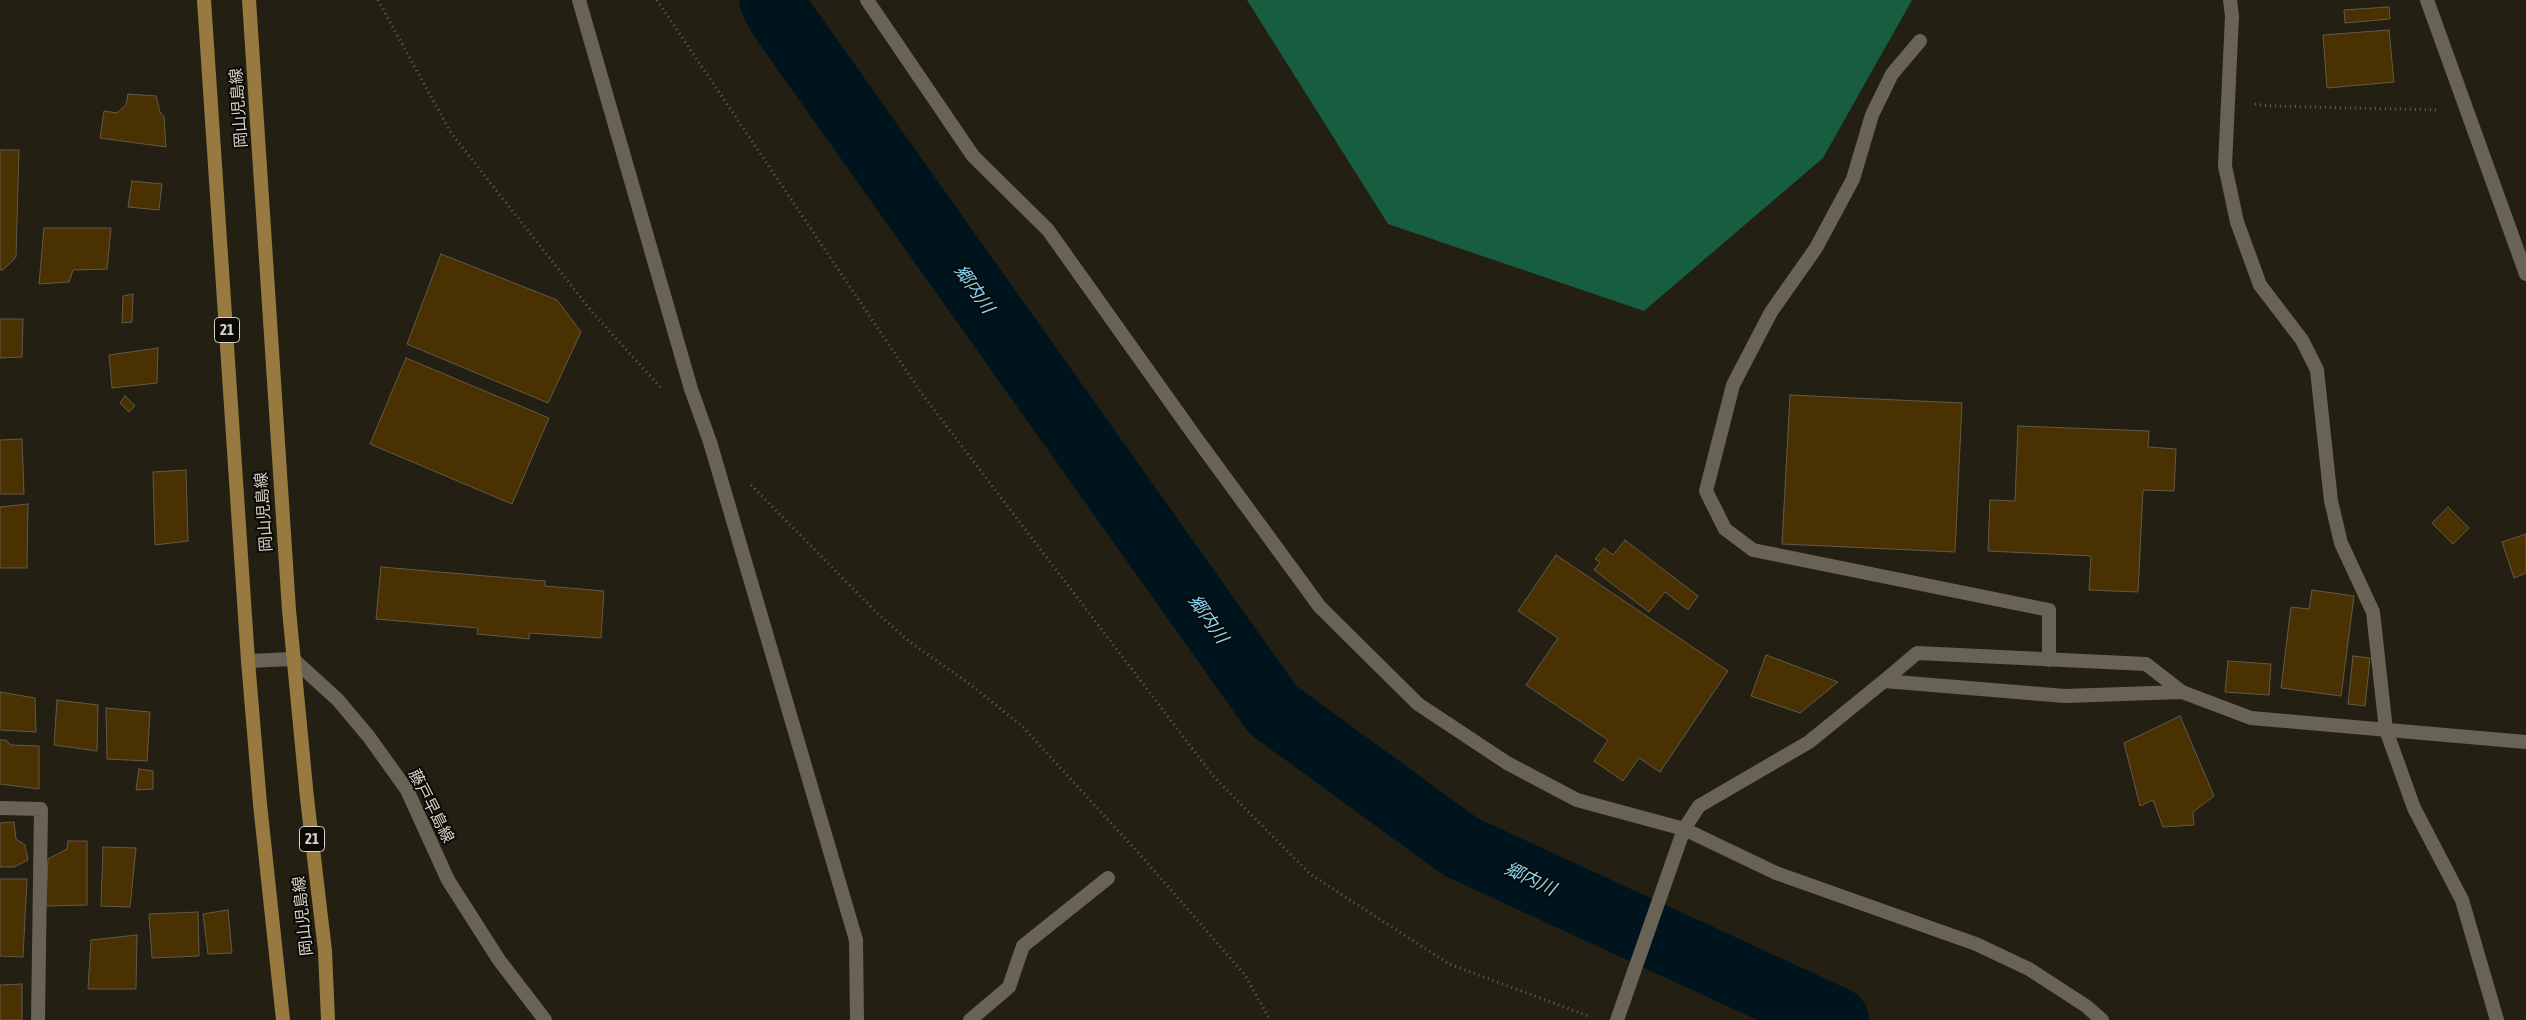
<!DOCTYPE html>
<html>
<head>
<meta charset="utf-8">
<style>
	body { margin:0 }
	canvas { display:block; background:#231f12 }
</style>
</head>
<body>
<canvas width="2526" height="1020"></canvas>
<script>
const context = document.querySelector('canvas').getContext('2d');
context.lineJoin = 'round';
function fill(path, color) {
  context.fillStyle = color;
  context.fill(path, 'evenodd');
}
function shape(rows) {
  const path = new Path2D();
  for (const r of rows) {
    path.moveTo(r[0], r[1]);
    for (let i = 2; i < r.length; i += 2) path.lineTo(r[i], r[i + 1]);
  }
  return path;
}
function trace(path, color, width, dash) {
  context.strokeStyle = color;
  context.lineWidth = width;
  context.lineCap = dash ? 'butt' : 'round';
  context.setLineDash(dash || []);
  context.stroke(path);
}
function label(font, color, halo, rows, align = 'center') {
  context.font = font + ' "Asap Condensed","Noto Sans JP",sans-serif';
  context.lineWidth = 4;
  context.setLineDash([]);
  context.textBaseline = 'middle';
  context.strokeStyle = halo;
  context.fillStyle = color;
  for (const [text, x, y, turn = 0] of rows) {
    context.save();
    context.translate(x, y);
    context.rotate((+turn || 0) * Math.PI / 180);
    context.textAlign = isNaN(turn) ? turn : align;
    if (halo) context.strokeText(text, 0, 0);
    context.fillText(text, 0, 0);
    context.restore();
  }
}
fill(shape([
	[1247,0,1912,0,1823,158,1644,311,1388,224]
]), '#175d3f');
trace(shape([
	[772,0,782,19,1273,710,1461,847,1836,1020]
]), '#00141d', 66);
const building = shape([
	[2389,7,2390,19,2345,23,2344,10,2389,7],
	[2389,30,2394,82,2327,88,2323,35,2389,30],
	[128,94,156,96,160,112,164,117,166,147,100,138,104,111,117,113,126,105,128,94],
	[0,150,19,150,16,257,3,270,0,270,0,150],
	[132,181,162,184,159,210,128,207,132,181],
	[44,228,111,228,107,269,73,270,69,282,39,284,44,228],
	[441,254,557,300,581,332,548,403,407,344,441,254],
	[133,294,132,322,122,323,123,296,133,294],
	[0,319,23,319,22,357,0,358,0,319],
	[158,348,157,383,112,388,109,355,158,348],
	[406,358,549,418,512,504,370,444,406,358],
	[1790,395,1962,403,1955,552,1782,544,1790,395],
	[125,396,135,406,129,412,120,403,125,396],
	[2018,426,2149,431,2148,447,2176,449,2174,491,2143,490,2138,592,2089,590,2091,556,1988,551,1990,500,2015,501,2018,426],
	[22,439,24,494,0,494,0,440,22,439],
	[186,470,188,541,155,545,153,472,186,470],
	[28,504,27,568,0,568,0,507,28,504],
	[2448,507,2469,528,2453,544,2432,523,2448,507],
	[2526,534,2526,573,2514,578,2502,542,2526,534],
	[1625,540,1698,596,1688,610,1665,592,1649,612,1594,570,1600,562,1595,559,1604,548,1613,555,1625,540],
	[1556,555,1728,671,1660,772,1639,758,1623,781,1594,761,1608,740,1526,685,1558,638,1518,611,1556,555],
	[381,567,545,581,545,586,604,591,601,638,529,633,529,639,477,634,478,628,376,619,381,567],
	[2312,590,2354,596,2341,696,2281,688,2291,607,2309,609,2312,590],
	[1766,655,1838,682,1800,713,1751,696,1766,655],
	[2353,656,2370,658,2365,706,2348,704,2353,656],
	[2228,661,2271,664,2269,695,2225,692,2228,661],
	[0,692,35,698,36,732,0,730,0,692],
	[57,700,98,705,97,751,54,745,57,700],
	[106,708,150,712,147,761,107,759,106,708],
	[2180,716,2214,796,2193,812,2194,825,2163,827,2153,800,2140,806,2124,743,2180,716],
	[0,740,6,740,11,745,39,746,39,789,0,784,0,740],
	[139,769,153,771,153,789,136,790,139,769],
	[14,822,16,839,25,845,28,860,14,867,0,867,0,823,14,822],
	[68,841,87,841,87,905,46,906,48,859,67,849,68,841],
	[103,847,136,848,130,907,101,906,103,847],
	[0,879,27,879,23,957,0,956,0,879],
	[228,910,232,953,208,954,203,914,228,910],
	[198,912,199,956,152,958,149,914,198,912],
	[137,935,136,989,88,989,91,940,137,935],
	[22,984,22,1020,0,1020,0,985,22,984]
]);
fill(building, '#493102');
trace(building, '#62594b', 1);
trace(shape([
	[378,0,451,133,593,313,662,389],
	[657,0,922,394,1214,777,1310,874,1449,964,1591,1017],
	[2255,104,2271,106,2438,110],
	[751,485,877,613,910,642,967,682,1022,726,1144,859,1245,975,1270,1020]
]), '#646156', 3, [1, 4]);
trace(shape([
	[579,0,691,389,710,442,856,940,857,1020],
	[867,0,973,156,1048,230,1194,435,1320,607,1418,704,1507,763,1577,800,1684,829,1776,873,1976,944,2029,969,2086,1006,2102,1020],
	[2230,0,2232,16,2225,166,2237,222,2260,285,2302,340,2317,370,2331,501,2341,543,2373,612,2386,730,2414,808,2462,900,2497,1020],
	[2427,0,2526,274],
	[1920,41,1892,74,1872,115,1853,179,1816,248,1771,312,1733,385,1706,491,1725,529,1753,550,2049,610,2049,660],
	[1884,681,1917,653,2146,664,2182,692],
	[0,808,41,809,38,1020],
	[970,1020,1009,987,1023,946,1108,878],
	[1617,1020,1684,829,1699,806,1809,742,1884,681,2065,696,2182,692,2251,718,2526,742]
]), '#686354', 14);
trace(shape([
	[248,661,293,659,338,700,369,737,407,790,448,880,499,960,545,1020]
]), '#686354', 14);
trace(shape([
	[204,0,248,661,260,804,283,1020],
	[249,0,289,610,307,798,325,951,328,1020]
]), '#987a40', 14);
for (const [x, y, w] of [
	[227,330,25],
	[312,839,25]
]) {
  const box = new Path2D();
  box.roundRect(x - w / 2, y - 12.5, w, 25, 4);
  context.fillStyle = '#0b0904';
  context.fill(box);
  trace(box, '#d5d3ca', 1);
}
label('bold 15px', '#d5d3ca', null, [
	["21",227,330],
	["21",312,839]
]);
label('16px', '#d5d3ca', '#0b0904', [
	["岡山児島線",239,108,-94],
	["岡山児島線",264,512,-94],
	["藤戸早島線",431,806,63],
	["岡山児島線",303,916,-96]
]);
label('italic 18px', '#83d3f5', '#0b0904', [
	["郷内川",974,289,55],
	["郷内川",1208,619,55],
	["郷内川",1530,879,25]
]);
</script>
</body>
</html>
